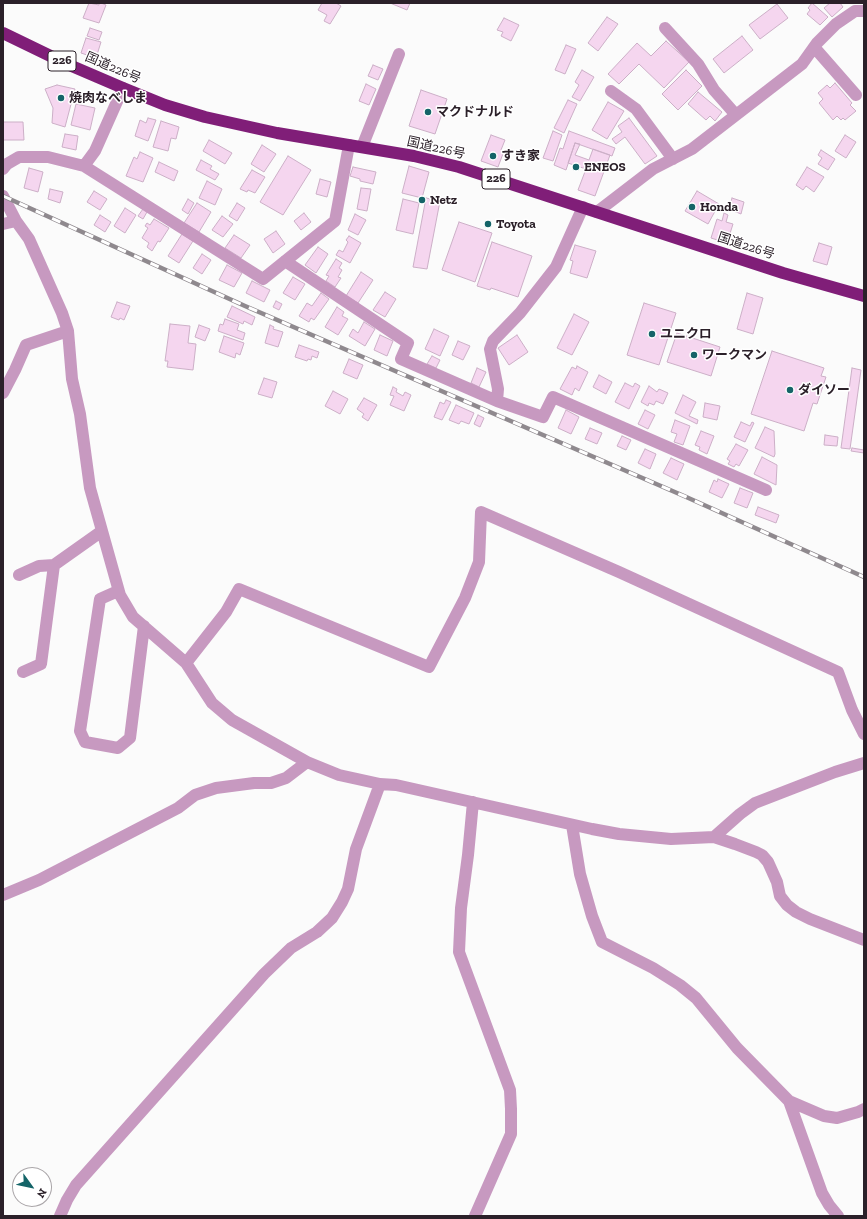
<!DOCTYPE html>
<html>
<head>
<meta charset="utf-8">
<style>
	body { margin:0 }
	#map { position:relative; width:867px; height:1219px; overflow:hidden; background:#fbfbfb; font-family:"Zilla Slab",serif }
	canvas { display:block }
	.frame { position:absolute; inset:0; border:4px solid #2b2029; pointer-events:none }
	.north { position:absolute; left:12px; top:1167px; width:40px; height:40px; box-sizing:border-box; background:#fff; border:1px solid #aaa6a9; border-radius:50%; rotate:123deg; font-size:11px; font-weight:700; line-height:16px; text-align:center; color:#2b2029 }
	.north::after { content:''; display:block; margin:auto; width:14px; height:18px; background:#146468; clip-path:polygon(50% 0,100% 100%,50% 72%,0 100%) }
</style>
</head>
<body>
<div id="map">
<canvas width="867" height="1219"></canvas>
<div class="frame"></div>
<div class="north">N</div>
</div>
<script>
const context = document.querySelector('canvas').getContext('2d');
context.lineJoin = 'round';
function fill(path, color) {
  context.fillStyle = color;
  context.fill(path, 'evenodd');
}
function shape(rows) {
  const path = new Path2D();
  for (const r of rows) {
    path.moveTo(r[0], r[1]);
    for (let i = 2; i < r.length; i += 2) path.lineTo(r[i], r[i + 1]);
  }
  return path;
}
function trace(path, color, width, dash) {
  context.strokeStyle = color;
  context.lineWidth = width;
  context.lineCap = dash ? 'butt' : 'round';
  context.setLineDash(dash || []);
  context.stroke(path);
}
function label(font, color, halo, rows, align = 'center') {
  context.font = font + ' "Zilla Slab","Noto Sans JP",serif';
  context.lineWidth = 3;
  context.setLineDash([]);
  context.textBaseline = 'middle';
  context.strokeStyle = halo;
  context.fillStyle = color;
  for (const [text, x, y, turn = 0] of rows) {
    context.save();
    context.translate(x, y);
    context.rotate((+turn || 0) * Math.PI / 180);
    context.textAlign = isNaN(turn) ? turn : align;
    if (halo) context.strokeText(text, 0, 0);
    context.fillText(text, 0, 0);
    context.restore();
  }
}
const building = shape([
	[89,3,99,5,99,3,101,3,106,5,99,23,83,18,89,3],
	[322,3,336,3,341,6,330,24,324,21,327,15,318,10,322,3],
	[390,3,410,3,407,10,390,3],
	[812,3,828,17,820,25,807,14,810,10,808,8,812,3],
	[830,3,840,3,843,7,832,17,824,8,830,3],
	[777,4,788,18,760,39,749,25,777,4],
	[607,17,618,24,598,51,588,43,607,17],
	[504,18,519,25,511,41,501,36,503,32,497,30,504,18],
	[90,28,102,32,99,40,87,36,90,28],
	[742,36,753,50,724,73,713,59,742,36],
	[86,38,101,42,96,58,81,53,86,38],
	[666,41,689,62,664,88,639,64,619,84,608,74,637,43,651,56,666,41],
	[566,45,576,49,565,74,555,70,566,45],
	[373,65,383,69,378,80,368,76,373,65],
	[582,70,594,77,580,101,572,97,579,85,575,82,582,70],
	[686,70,702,86,678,110,662,94,686,70],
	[835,83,852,103,850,105,856,111,845,120,843,118,841,120,837,116,833,120,819,103,823,99,818,93,827,85,830,88,835,83],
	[366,84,376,89,369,105,359,101,366,84],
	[57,85,75,89,65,127,52,123,53,108,45,89,57,85],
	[421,90,447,99,435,134,409,126,421,90],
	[698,92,722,112,715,121,710,116,706,120,688,104,698,92],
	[568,100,577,104,564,133,554,128,568,100],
	[608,102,624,111,607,139,592,130,608,102],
	[76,104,95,108,90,130,71,125,76,104],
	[148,118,156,120,148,141,135,136,140,120,146,123,148,118],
	[629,118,657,156,645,164,625,137,616,144,612,139,622,132,618,126,629,118],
	[161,121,179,127,176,139,171,138,168,151,153,147,161,121],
	[3,122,23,122,24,140,3,140,3,122],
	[553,131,562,135,553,161,543,158,553,131],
	[569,131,615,148,612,156,575,143,566,170,554,165,560,148,563,149,569,131],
	[65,134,78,136,76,150,62,147,65,134],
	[491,135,505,140,501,150,504,151,498,167,481,161,491,135],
	[845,135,856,142,846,158,835,151,845,135],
	[209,140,232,153,225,164,203,151,209,140],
	[575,143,580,144,575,155,589,160,593,149,610,155,595,196,578,190,586,169,568,163,575,143],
	[262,145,276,154,264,172,251,164,262,145],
	[821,150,835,159,828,170,818,164,822,158,818,155,821,150],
	[140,152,153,158,143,182,126,176,134,157,137,159,140,152],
	[288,156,311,170,283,215,260,202,288,156],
	[201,160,212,166,210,169,219,174,215,180,196,170,201,160],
	[159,162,178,171,174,181,155,172,159,162],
	[409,166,429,172,422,198,402,193,409,166],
	[353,167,376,172,373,184,360,181,360,179,350,176,353,167],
	[807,167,824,177,814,192,806,186,803,190,796,185,807,167],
	[29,168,43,172,38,192,24,188,29,168],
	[252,170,265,177,255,193,248,190,247,192,240,189,252,170],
	[320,179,331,182,327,197,316,194,320,179],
	[207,181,222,189,215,205,199,198,207,181],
	[361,188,371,189,367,211,357,209,361,188],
	[50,189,63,192,60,203,48,199,50,189],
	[94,191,107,199,100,210,87,202,94,191],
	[697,191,719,204,708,224,685,211,697,191],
	[426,198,440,201,427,269,413,267,426,198],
	[732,198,744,202,741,214,729,209,732,198],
	[188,199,194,203,188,214,182,210,188,199],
	[403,199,419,203,413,234,396,230,403,199],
	[197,203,211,212,199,232,184,223,197,203],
	[237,203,245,208,237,221,229,216,237,203],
	[125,208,136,215,125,233,114,226,125,208],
	[143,209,147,212,143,219,138,216,143,209],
	[304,213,311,222,301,230,294,221,304,213],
	[724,213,728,215,726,222,733,224,727,243,711,238,717,219,722,221,724,213],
	[355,214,366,220,358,235,348,230,355,214],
	[100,215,111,222,105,232,94,225,100,215],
	[222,216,233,224,223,237,212,230,222,216],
	[154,219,169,228,160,242,158,241,152,251,147,247,149,243,142,238,148,228,145,226,147,223,150,225,154,219],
	[459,222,492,233,475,282,442,270,459,222],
	[276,231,285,244,273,253,264,239,276,231],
	[182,234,193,241,179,263,168,256,182,234],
	[234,235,250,245,241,258,225,248,234,235],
	[349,236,361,243,350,263,336,255,339,250,343,252,348,242,346,240,349,236],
	[492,242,532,256,518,297,491,288,490,290,477,286,492,242],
	[819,243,832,247,827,265,813,261,819,243],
	[575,245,596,251,587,278,570,273,573,261,570,260,575,245],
	[318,247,328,254,316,273,305,265,318,247],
	[202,254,211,260,202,274,193,268,202,254],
	[336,259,342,263,339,268,342,270,338,277,341,278,335,287,326,281,329,276,326,275,336,259],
	[227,265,242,273,234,287,219,280,227,265],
	[361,272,373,280,358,303,346,296,361,272],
	[293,277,305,284,295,300,283,293,293,277],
	[252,281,270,290,264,302,246,293,252,281],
	[385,292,396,299,385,317,373,310,385,292],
	[321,293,329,299,314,320,311,318,309,322,299,316,307,303,312,306,321,293],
	[747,293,763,298,753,334,737,329,747,293],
	[276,301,282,304,279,310,273,307,276,301],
	[117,302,130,306,124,320,120,318,119,320,111,317,117,302],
	[644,303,676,313,659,365,627,355,644,303],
	[232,306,255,317,252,325,244,321,243,324,227,317,232,306],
	[337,307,344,312,342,316,348,319,338,335,325,327,337,307],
	[574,314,589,322,572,355,557,348,574,314],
	[225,319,239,324,237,330,245,333,243,340,218,331,220,324,223,325,225,319],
	[364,322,375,329,365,346,349,336,353,329,358,333,364,322],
	[170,324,190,326,188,343,196,344,193,370,167,367,168,361,165,361,170,324],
	[199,325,210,329,205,341,195,337,199,325],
	[270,325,274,327,273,329,283,332,278,347,265,343,270,325],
	[434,329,449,336,440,356,425,349,434,329],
	[677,333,720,347,711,376,667,362,677,333],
	[380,335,393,341,387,356,374,350,380,335],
	[517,335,528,352,509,365,498,348,517,335],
	[224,336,244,343,240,355,236,353,235,358,219,352,224,336],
	[458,341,470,346,463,360,452,355,458,341],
	[299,345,319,352,317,358,312,356,311,360,308,359,307,361,295,357,299,345],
	[772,351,824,368,821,376,826,377,817,404,813,403,804,431,751,414,772,351],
	[432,356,440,360,436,368,427,364,432,356],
	[349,359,363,365,357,379,343,373,349,359],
	[577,366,588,372,579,391,575,388,572,395,560,389,572,367,576,369,577,366],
	[477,368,486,372,479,387,471,383,477,368],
	[852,368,861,370,850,449,841,448,852,368],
	[599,375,612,382,606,394,593,387,599,375],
	[264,378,277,382,272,398,258,394,264,378],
	[625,383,633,387,635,383,640,386,629,409,615,402,625,383],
	[649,386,657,392,659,389,668,393,663,404,656,401,654,405,649,403,648,406,641,402,649,386],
	[393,387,397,389,396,392,403,396,405,392,411,395,404,411,390,405,394,396,390,395,393,387],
	[333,391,348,399,340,414,325,406,333,391],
	[683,395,696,402,689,416,698,420,697,424,675,413,683,395],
	[364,398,377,405,368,421,362,417,364,414,357,409,364,398],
	[446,400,451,402,442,420,434,417,440,402,444,404,446,400],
	[705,403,720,406,717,420,703,417,705,403],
	[456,405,474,413,469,424,461,421,459,424,449,420,456,405],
	[566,410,579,417,571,434,558,428,566,410],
	[645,410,655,415,648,429,638,424,645,410],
	[478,415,484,418,480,427,474,424,478,415],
	[675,420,690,426,683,445,674,442,677,434,671,432,675,420],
	[741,422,750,426,752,422,754,423,745,442,734,437,741,422],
	[765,427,774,431,775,454,774,457,755,448,765,427],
	[590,428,602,433,597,444,585,439,590,428],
	[701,431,714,436,707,454,699,450,700,447,695,445,701,431],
	[825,435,838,437,837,446,824,445,825,435],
	[622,436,631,440,626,450,617,446,622,436],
	[736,444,748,450,739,466,736,464,734,467,728,464,730,461,727,459,736,444],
	[852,448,864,450,864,453,851,451,852,448],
	[645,449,656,454,650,469,638,463,645,449],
	[762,457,777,465,776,485,754,474,762,457],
	[671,458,684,464,677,480,663,473,671,458],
	[718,479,729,484,722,498,709,492,714,480,717,482,718,479],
	[740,488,753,493,747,508,734,503,740,488],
	[758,507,779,515,776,523,755,515,758,507]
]);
fill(building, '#f5d6ef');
trace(building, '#ccafc7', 1);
trace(shape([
	[665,28,698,64,714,90,736,115],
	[814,47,856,95],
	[123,88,95,151,84,166,263,279,335,221,349,145],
	[611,91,636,109,673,159],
	[362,147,399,54],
	[3,169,7,164,19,157,48,157,84,166],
	[3,196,16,221,29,239,62,313,68,331,72,379,80,414,90,488,120,595,133,617,186,663,212,703,232,720,307,762,339,775,380,784,396,785,592,829,619,834,671,839,714,837,735,844,756,852,762,855,768,862,777,882,780,896,787,905,796,912,810,919,864,940],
	[583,207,556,267,520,313,493,341,490,349,498,389,497,401,543,417,553,397,766,490],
	[597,212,653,169,692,149,802,64,817,43,836,24,855,11,864,11],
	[3,224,16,221],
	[285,261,408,343,401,359,497,401],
	[3,393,15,370,26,345,68,331],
	[19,575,39,566,54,565,102,531],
	[118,591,100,599,80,731,85,742,118,748,130,738,144,626],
	[186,663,226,612,239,589,429,667,465,598,479,562,481,512,619,572,838,672,852,710,864,734],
	[23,672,41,664,54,565],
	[473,802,468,855,461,908,459,952,510,1090,511,1109,511,1134,475,1216],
	[572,825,580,874,592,916,602,942,653,968,680,985,696,998,737,1048,789,1101,824,1116,837,1118,858,1112,864,1109],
	[714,837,740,814,755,803,835,772,864,763],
	[3,895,39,880,178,808,195,795,216,788,254,783,271,783,286,778,307,762],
	[789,1101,822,1193,829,1205,838,1216],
	[60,1216,67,1200,76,1185,264,974,291,948,317,932,332,918,342,902,348,889,356,849,380,784]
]), '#c799c0', 12);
trace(shape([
	[3,33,67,64,123,88,165,105,205,117,277,133,414,156,459,167,783,273,864,296]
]), '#801e78', 12);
const rail = shape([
	[3,196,245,306,684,496,864,577]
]);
trace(rail, '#8f898e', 4.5);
trace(rail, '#fff', 3, [9]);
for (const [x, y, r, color] of [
	[61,98,4,"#146468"],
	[428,112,4,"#146468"],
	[493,156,4,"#146468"],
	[576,167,4,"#146468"],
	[422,200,4,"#146468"],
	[692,207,4,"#146468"],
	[488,224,4,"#146468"],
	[652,334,4,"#146468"],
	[694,355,4,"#146468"],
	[790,390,4,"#146468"]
]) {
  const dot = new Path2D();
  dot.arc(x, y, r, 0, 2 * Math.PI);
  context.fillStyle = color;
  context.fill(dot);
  trace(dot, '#fff', 1.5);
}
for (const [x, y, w] of [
	[62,61,28],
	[496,179,28]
]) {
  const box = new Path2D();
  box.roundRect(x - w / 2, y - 10, w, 20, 3);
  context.fillStyle = '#fff';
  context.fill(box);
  trace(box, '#2b2029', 1);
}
label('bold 12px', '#2b2029', null, [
	["226",62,61],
	["226",496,179]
]);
label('13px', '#2b2029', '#fff', [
	["国道226号",113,68,23],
	["国道226号",436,148,13],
	["国道226号",746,246,18]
]);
label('bold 13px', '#2b2029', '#fff', [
	["焼肉なべしま",69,98],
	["マクドナルド",436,112],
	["すき家",501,156],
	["ENEOS",584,167],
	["Netz",430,200],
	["Honda",700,207],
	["Toyota",496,224],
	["ユニクロ",660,334],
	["ワークマン",702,355],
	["ダイソー",798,390]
], 'left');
</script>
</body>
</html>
